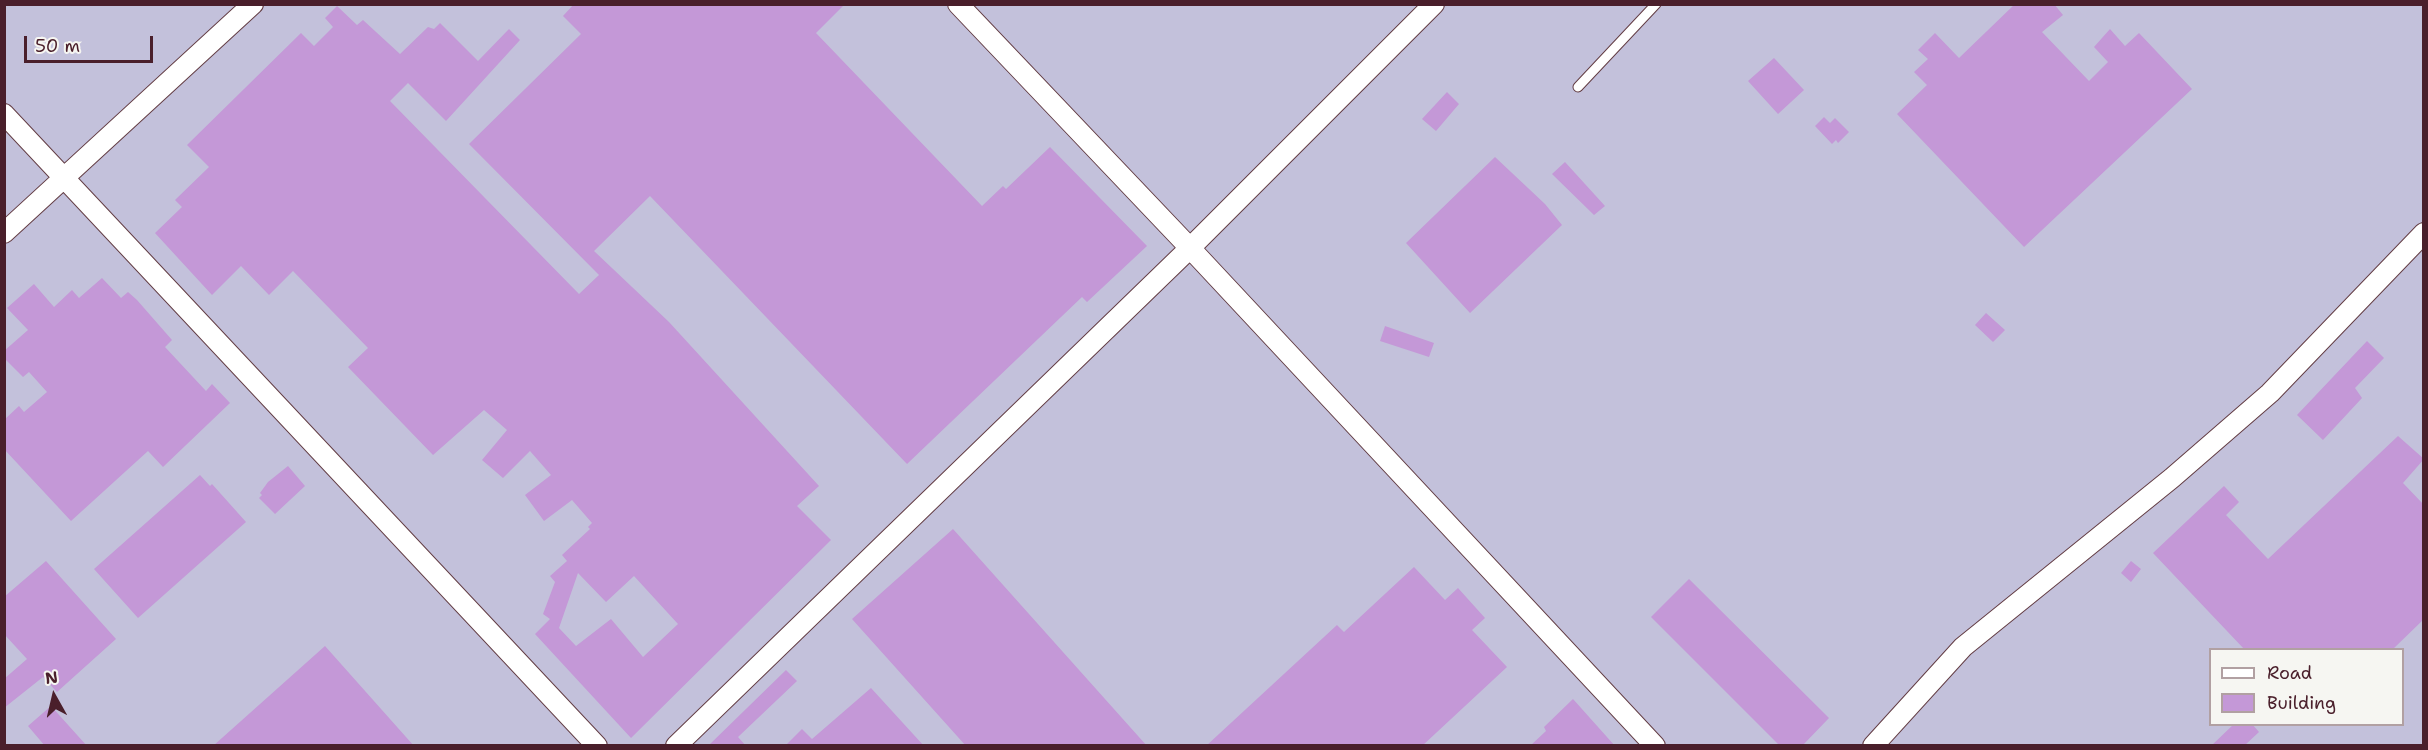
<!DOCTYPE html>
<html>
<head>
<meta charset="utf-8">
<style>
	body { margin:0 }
	#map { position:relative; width:2428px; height:750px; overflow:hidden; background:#f0e9d3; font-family:"Shantell Sans",sans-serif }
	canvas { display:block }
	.frame { position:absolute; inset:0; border:6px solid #4a1f2b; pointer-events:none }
	.legend { position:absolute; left:2209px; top:648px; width:195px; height:78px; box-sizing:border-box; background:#f6f6f2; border:2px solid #b1a0a2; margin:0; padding:8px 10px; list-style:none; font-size:18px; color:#4a1f2b }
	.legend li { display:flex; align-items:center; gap:12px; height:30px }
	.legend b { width:30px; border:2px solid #b1a0a2 }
	.north { position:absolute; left:24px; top:666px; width:60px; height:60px; -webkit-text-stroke:4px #f6f6f2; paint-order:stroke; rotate:352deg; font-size:16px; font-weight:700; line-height:24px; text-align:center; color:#4a1f2b }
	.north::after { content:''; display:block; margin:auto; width:21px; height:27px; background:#4a1f2b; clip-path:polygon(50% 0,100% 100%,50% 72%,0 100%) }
	.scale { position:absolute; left:24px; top:36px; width:129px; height:27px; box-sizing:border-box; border:3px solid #4a1f2b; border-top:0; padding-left:8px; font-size:18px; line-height:21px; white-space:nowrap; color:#4a1f2b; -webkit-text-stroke:4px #f6f6f2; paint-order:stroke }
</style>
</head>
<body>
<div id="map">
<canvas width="2428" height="750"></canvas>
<div class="frame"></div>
<ul class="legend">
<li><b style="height:8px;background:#fff"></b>Road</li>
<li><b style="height:16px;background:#c498d7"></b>Building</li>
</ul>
<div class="north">N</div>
<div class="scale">50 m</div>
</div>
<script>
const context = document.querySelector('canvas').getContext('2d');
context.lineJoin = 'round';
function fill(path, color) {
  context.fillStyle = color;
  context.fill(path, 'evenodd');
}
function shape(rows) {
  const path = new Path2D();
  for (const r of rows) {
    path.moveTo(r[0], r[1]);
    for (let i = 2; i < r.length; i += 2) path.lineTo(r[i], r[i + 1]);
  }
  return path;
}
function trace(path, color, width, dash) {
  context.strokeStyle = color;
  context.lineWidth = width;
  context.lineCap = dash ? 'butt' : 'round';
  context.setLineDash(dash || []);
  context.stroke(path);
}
fill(shape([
	[4,5,2423,5,2423,745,5,745],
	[2210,650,2402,650,2402,724,2210,724]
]), '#c3c1db');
fill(shape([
	[574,4,845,4,816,33,982,206,1003,186,1006,189,1050,147,1147,246,1087,302,1082,297,907,464,650,196,594,251,669,322,819,486,797,506,831,540,631,738,535,634,550,619,543,614,555,582,550,576,567,561,562,555,590,529,588,527,592,523,572,500,544,521,525,495,551,475,530,451,503,478,482,460,507,430,484,410,433,455,348,367,368,348,293,271,269,295,241,266,212,295,155,233,182,207,175,200,209,167,187,145,301,33,314,46,333,27,325,18,337,6,357,25,363,20,400,54,428,27,434,29,440,23,478,61,509,29,520,40,446,121,408,83,390,101,579,294,599,275,469,144,581,34,563,16],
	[578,573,606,602,634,576,678,624,643,657,611,619,576,646,559,628],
	[2015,4,2054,4,2063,15,2042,32,2089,81,2108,62,2094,47,2110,29,2125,46,2139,33,2192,89,2024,247,1897,114,1927,85,1914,72,1928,59,1918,50,1935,33,1959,58],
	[1774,58,1804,90,1778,114,1748,81],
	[1447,92,1459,104,1436,131,1422,119],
	[1824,117,1830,123,1835,118,1849,132,1838,143,1836,140,1832,144,1815,126],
	[1495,157,1545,204,1562,225,1470,313,1406,243],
	[1565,162,1605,206,1594,215,1552,174],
	[102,278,121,298,128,292,137,300,172,340,165,347,206,391,212,384,230,403,163,467,148,451,71,521,4,449,4,420,19,406,24,412,47,392,29,372,23,377,4,358,4,351,28,330,7,308,34,284,54,307,72,290,79,298],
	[1986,313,2005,330,1993,342,1975,325],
	[1385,326,1434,343,1429,357,1380,341],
	[2367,341,2384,358,2355,388,2362,398,2323,440,2297,415],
	[2398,436,2424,459,2403,483,2424,505,2424,619,2392,650,2245,650,2153,553,2224,486,2239,502,2226,515,2268,559],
	[288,466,305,486,275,514,259,498,262,495,260,493,268,482],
	[200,475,210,486,212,484,246,522,138,618,94,569],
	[953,529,1147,746,966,746,852,619],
	[46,561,116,639,57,692,43,677,4,708,4,679,27,659,4,634,4,597],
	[2131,561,2141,569,2131,582,2121,573],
	[1414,567,1445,600,1458,588,1485,618,1472,630,1507,667,1422,746,1206,746,1337,625,1344,632],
	[1689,579,1829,718,1802,746,1780,746,1651,617],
	[325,646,414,746,213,746],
	[786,670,797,681,738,737,746,746,708,746],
	[871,688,924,746,785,746,802,729,812,739],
	[1573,699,1615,746,1530,746,1546,731,1544,727],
	[51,706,87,746,45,746,28,726],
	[2234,724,2252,724,2259,732,2244,746,2211,746]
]), '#c498d7');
const service = shape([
	[1578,87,1656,4]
]);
const minor = shape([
	[958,4,1190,248,1655,746],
	[4,114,597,746],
	[4,233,253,4],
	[676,746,1190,248,1434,4],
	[1873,746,1963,647,2172,478,2270,393,2424,233]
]);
trace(service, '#633d44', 11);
trace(minor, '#633d44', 22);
trace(service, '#fff', 9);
trace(minor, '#fff', 20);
</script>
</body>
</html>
